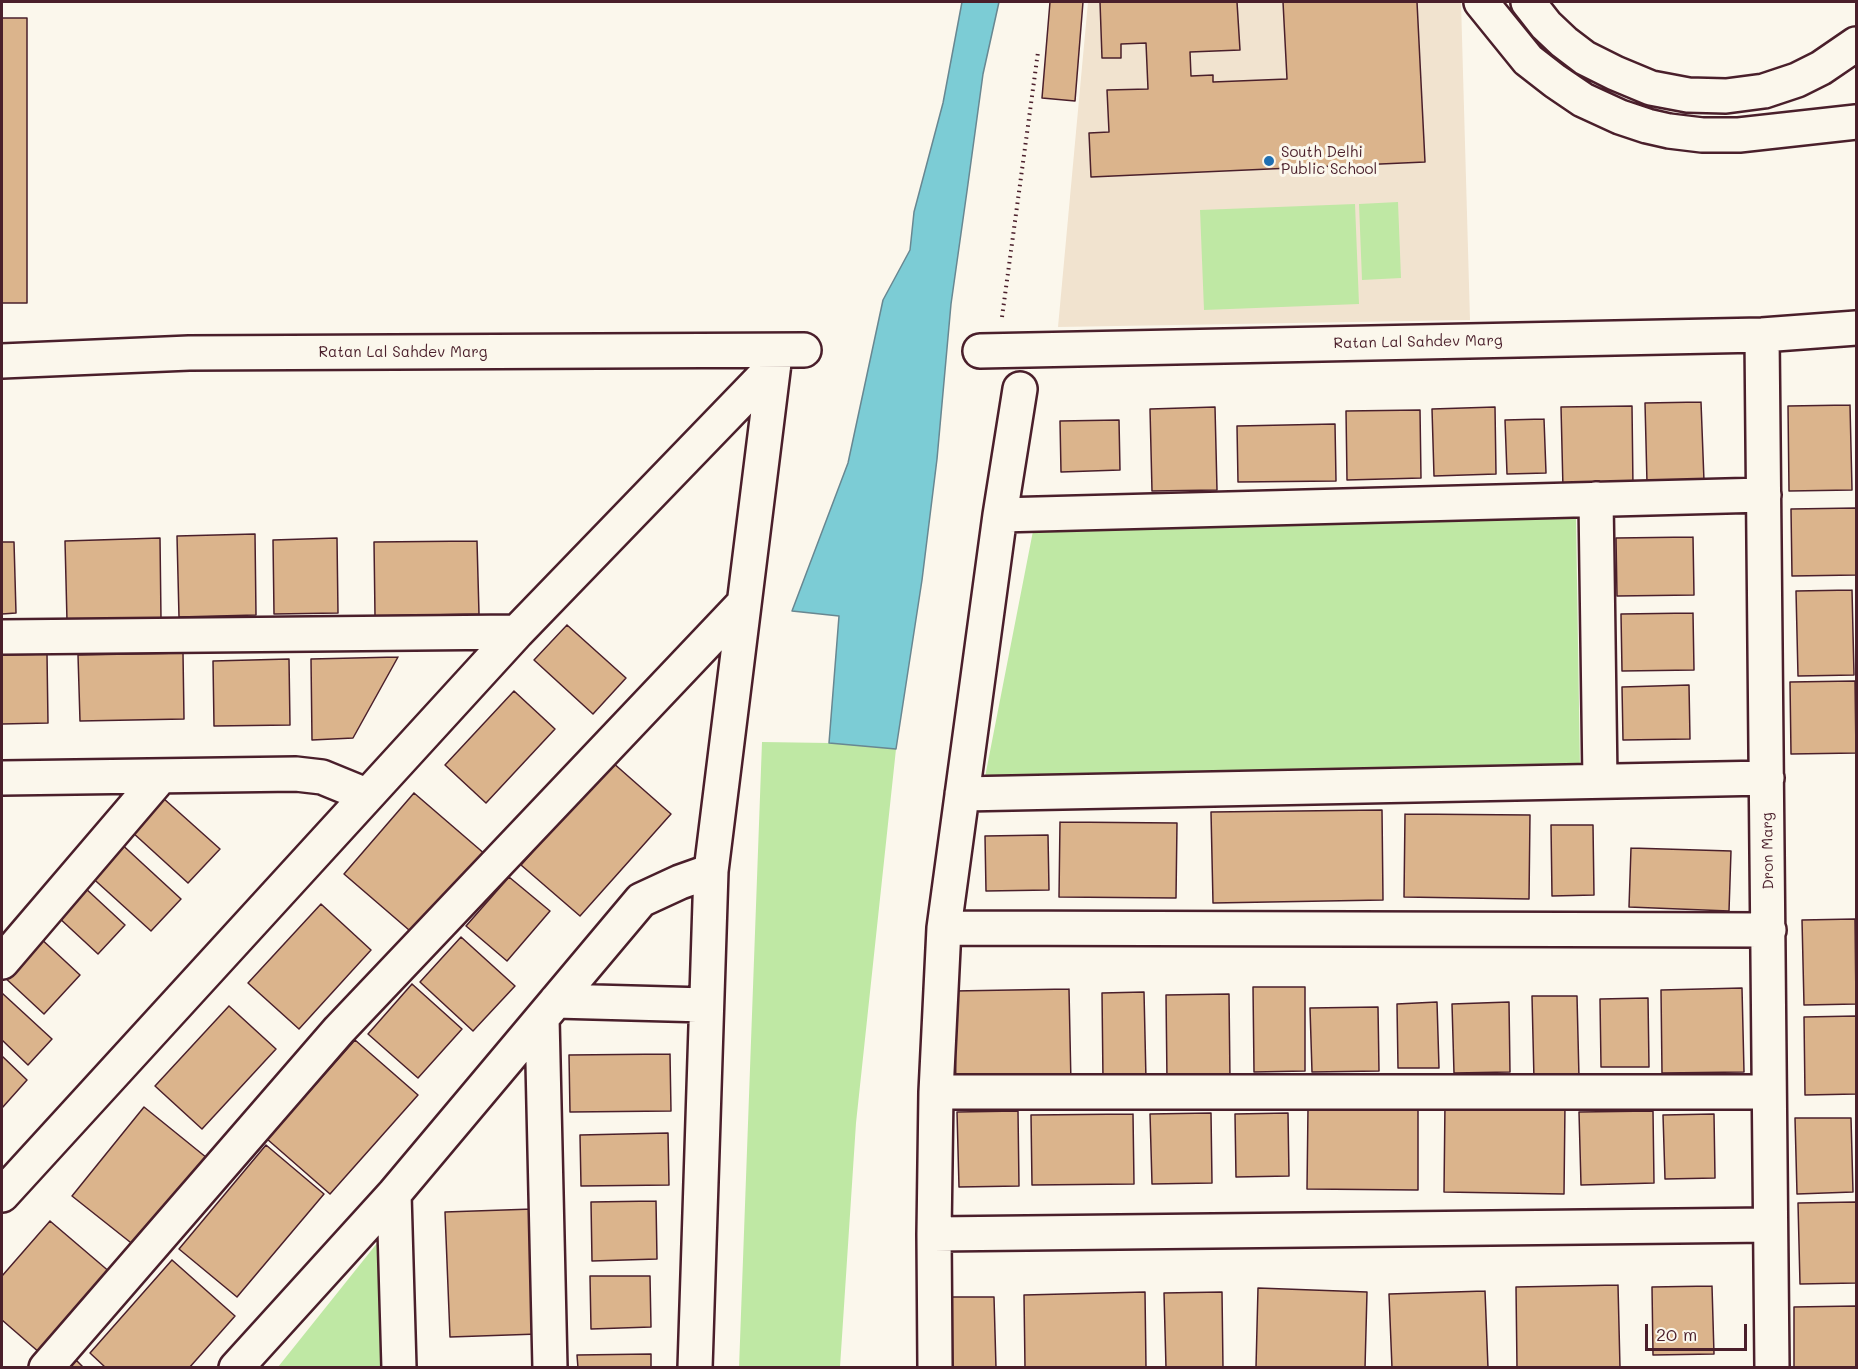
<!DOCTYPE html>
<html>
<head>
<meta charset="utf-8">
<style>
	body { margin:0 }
	#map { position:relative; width:1858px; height:1369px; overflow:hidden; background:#fbf7ec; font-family:Mali,sans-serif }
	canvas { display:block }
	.frame { position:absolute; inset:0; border:3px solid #4a1f2b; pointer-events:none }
	.scale { position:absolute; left:1645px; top:1324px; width:102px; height:27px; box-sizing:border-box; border:3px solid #4a1f2b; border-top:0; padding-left:8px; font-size:18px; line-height:21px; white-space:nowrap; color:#4a1f2b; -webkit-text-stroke:4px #fbf7ec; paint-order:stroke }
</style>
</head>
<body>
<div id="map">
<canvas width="1858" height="1369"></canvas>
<div class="frame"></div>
<div class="scale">20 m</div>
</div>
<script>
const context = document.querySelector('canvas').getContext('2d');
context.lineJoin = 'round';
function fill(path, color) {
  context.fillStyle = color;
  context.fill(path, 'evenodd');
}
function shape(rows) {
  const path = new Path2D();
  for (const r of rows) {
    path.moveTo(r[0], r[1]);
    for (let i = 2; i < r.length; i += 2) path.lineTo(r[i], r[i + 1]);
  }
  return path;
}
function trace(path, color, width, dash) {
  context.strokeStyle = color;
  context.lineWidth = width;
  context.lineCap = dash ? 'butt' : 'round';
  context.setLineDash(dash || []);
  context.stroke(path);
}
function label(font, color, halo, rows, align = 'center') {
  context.font = font + ' Mali,sans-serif';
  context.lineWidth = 6;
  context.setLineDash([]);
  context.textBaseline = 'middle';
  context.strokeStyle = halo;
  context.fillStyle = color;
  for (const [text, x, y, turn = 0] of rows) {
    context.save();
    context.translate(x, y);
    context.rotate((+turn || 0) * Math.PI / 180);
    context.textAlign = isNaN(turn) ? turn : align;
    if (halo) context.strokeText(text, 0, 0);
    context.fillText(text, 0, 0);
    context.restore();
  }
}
fill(shape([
	[1088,2,1461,2,1470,320,1058,327]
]), '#f1e3cf');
fill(shape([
	[1398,202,1401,278,1362,280,1359,204],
	[1355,204,1359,304,1204,310,1200,210],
	[1576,518,1580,769,985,777,1033,531],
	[762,742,829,743,896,749,856,1123,840,1367,739,1368],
	[378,1242,382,1367,278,1367]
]), '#bfe8a4');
const water = shape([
	[962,2,999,2,983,74,967,191,951,304,937,459,922,580,896,749,829,743,839,616,792,611,848,463,883,300,910,250,914,212,943,103,962,2]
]);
fill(water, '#7cccd5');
trace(water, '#688791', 1.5);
const building = shape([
	[1050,2,1083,2,1075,101,1042,98,1050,2],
	[1100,2,1237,2,1240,50,1190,52,1191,76,1213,75,1213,82,1287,79,1283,2,1417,2,1425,162,1091,177,1089,133,1109,132,1107,90,1148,89,1146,43,1121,44,1121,58,1102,58,1100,2],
	[2,18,27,18,27,303,2,303,2,18],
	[1701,402,1704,481,1647,483,1645,403,1701,402],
	[1850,405,1852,490,1789,491,1788,406,1850,405],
	[1632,406,1633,488,1563,489,1561,407,1632,406],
	[1215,407,1217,490,1152,491,1150,409,1215,407],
	[1495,407,1496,474,1434,476,1432,409,1495,407],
	[1420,410,1421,478,1347,480,1346,411,1420,410],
	[1544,419,1546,473,1507,474,1505,420,1544,419],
	[1119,420,1120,470,1061,472,1060,421,1119,420],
	[1335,424,1336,481,1238,482,1237,426,1335,424],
	[1856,508,1856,575,1792,576,1791,509,1856,508],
	[255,534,256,615,179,617,177,536,255,534],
	[1693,537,1694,595,1617,596,1616,538,1693,537],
	[160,538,161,619,67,621,65,541,160,538],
	[337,538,338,613,274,614,273,540,337,538],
	[477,541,479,614,375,616,374,542,477,541],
	[2,542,14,542,16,613,2,614,2,542],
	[1852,590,1854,675,1798,676,1796,591,1852,590],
	[1693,613,1694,670,1622,671,1621,614,1693,613],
	[567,625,626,678,593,714,534,660,567,625],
	[183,653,184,719,80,721,78,655,183,653],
	[47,654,48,723,2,724,2,655,47,654],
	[398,657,353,738,312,740,311,659,398,657],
	[289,659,290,725,214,726,213,661,289,659],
	[1855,681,1856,753,1791,754,1790,682,1855,681],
	[1689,685,1690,739,1623,740,1622,687,1689,685],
	[514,691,555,729,486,803,445,765,514,691],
	[612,762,671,814,580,916,521,865,612,762],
	[414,793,486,855,416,936,344,874,414,793],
	[163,798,220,849,188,883,132,832,163,798],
	[1382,810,1383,900,1213,903,1211,812,1382,810],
	[1405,814,1530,815,1529,899,1404,897,1405,814],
	[1060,822,1177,823,1176,898,1059,897,1060,822],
	[1551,825,1593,825,1594,895,1552,896,1551,825],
	[1048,835,1049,890,986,891,985,836,1048,835],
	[117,840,181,899,151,931,87,873,117,840],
	[1631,848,1731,851,1729,911,1629,907,1631,848],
	[509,877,550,911,507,961,466,926,509,877],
	[84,887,125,925,98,954,57,916,84,887],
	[321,904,371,950,299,1029,248,983,321,904],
	[1855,919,1856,1004,1804,1005,1802,920,1855,919],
	[38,936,80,975,44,1014,2,975,38,936],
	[461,937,515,986,473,1031,420,982,461,937],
	[412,984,462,1029,418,1078,368,1034,412,984],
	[1253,987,1305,987,1305,1071,1254,1072,1253,987],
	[1742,988,1744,1072,1662,1073,1661,990,1742,988],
	[1069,989,1071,1084,956,1086,954,991,1069,989],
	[1144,992,1146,1080,1103,1080,1102,993,1144,992],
	[2,993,52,1039,28,1065,2,1040,2,993],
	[1229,994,1230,1080,1167,1081,1166,995,1229,994],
	[1532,996,1577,996,1579,1078,1534,1080,1532,996],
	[1648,998,1649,1067,1601,1067,1600,999,1648,998],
	[1437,1002,1439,1068,1398,1068,1397,1004,1437,1002],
	[1509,1002,1510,1072,1454,1073,1452,1004,1509,1002],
	[229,1006,276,1049,202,1129,155,1086,229,1006],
	[1378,1007,1379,1071,1312,1072,1310,1008,1378,1007],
	[1856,1016,1856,1094,1805,1095,1804,1017,1856,1016],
	[355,1040,418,1095,330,1194,267,1139,355,1040],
	[670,1054,671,1111,570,1112,569,1055,670,1054],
	[2,1056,27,1080,2,1108,2,1056],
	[1445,1102,1565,1104,1564,1194,1444,1192,1445,1102],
	[144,1107,207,1158,135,1246,72,1196,144,1107],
	[1308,1108,1418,1109,1418,1190,1307,1189,1308,1108],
	[1018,1111,1019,1186,959,1187,957,1112,1018,1111],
	[1653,1111,1654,1183,1581,1185,1579,1112,1653,1111],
	[1211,1113,1212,1183,1152,1184,1150,1114,1211,1113],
	[1288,1113,1289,1176,1236,1177,1235,1114,1288,1113],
	[1133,1114,1134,1184,1032,1185,1031,1115,1133,1114],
	[1714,1114,1715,1178,1665,1179,1663,1115,1714,1114],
	[1795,1118,1851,1118,1853,1192,1797,1194,1795,1118],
	[668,1133,669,1185,581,1186,580,1135,668,1133],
	[266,1145,324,1194,237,1297,179,1249,266,1145],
	[656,1201,657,1259,592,1261,591,1202,656,1201],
	[1856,1202,1856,1283,1800,1284,1798,1203,1856,1202],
	[533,1209,538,1334,450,1337,445,1212,533,1209],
	[50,1221,118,1279,48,1360,2,1320,2,1276,50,1221],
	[172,1260,235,1316,189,1368,106,1368,90,1353,172,1260],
	[590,1276,650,1276,651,1327,591,1329,590,1276],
	[1618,1285,1620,1368,1517,1368,1516,1287,1618,1285],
	[1712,1286,1714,1354,1653,1355,1652,1287,1712,1286],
	[1258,1288,1367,1292,1365,1368,1256,1367,1258,1288],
	[1485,1291,1488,1368,1392,1368,1389,1294,1485,1291],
	[1145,1292,1146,1368,1025,1368,1024,1295,1145,1292],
	[1222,1292,1223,1368,1166,1368,1164,1293,1222,1292],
	[948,1297,994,1297,996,1368,949,1368,948,1297],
	[1856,1306,1856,1368,1794,1368,1794,1307,1856,1306],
	[651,1354,651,1368,578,1368,577,1355,651,1354],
	[76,1360,84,1368,69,1368,76,1360]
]);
fill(building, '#dbb48c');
trace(building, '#4a1f2b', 1.5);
const minor = shape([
	[1481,2,1528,60,1555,81,1583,100,1620,117,1647,126,1669,131,1702,135,1739,135,1856,122],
	[1528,2,1546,25,1564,42,1585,58,1615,73,1651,88,1688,95,1726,96,1764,91,1797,80,1821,68,1856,44],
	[1762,335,1772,1368],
	[980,351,1762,335,1856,328],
	[2,361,189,353,804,350],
	[1596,499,1600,781],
	[1000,515,1764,495],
	[2,637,517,632],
	[2,778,296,774,322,777,366,795],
	[962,794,1767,778],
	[944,928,1769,930],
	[2,962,161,776],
	[556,1001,706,1005],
	[542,1018,550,1368],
	[936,1092,1769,1092],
	[394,1194,399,1368],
	[2,1195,517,632,773,367],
	[934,1234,1770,1225],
	[46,1368,339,1030,743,604],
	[236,1368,394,1194,641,900,680,882,711,871],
	[695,1368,711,871,774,363],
	[935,1368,934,1234,936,1092,944,928,1000,515,1020,389]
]);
trace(minor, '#4a1f2b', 38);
trace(shape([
	[1002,317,1038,52]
]), '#4a1f2b', 4, [1.5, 4.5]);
trace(minor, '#fbf7ec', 33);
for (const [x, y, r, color] of [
	[1269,161,6,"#1f6fb2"]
]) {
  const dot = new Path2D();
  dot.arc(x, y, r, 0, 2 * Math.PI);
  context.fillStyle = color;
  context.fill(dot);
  trace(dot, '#fbf7ec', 2);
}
label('15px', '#4a1f2b', '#fbf7ec', [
	["South Delhi",1281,152],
	["Public School",1281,169]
], 'left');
label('15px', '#4a1f2b', '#fbf7ec', [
	["Ratan Lal Sahdev Marg",1418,342,-1],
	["Ratan Lal Sahdev Marg",403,352],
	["Dron Marg",1768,851,-91]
]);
</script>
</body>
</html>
